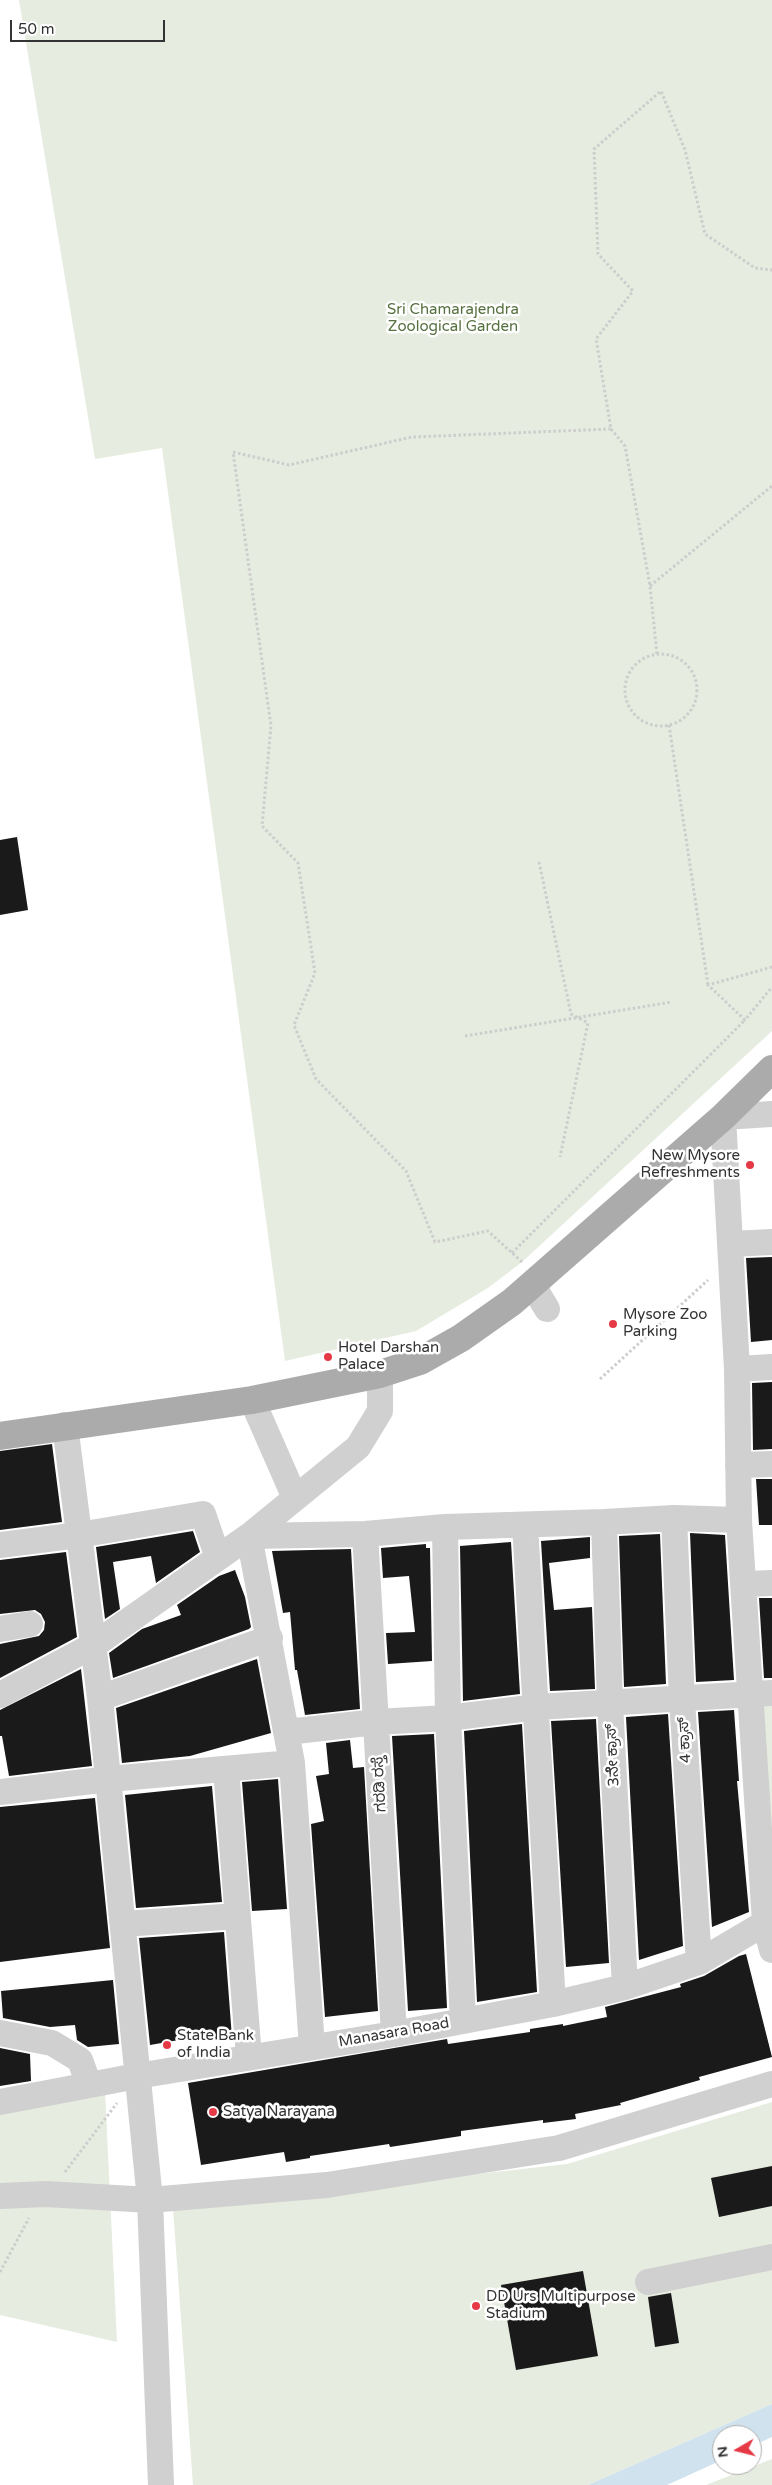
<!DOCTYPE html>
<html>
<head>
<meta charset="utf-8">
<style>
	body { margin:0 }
	#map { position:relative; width:772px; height:2485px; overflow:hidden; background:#fff; font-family:"Varela Round",sans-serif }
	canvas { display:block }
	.north { position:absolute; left:712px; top:2425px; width:50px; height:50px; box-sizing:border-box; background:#fff; border:1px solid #adadad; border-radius:50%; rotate:262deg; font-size:14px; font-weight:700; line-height:20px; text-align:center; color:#333 }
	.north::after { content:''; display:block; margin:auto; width:18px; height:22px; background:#e63946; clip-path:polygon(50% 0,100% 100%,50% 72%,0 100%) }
	.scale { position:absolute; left:10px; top:20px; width:155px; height:22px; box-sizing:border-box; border:2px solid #333; border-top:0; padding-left:6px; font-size:15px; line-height:18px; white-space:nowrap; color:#333; -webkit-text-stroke:4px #fff; paint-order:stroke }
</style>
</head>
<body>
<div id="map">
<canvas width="772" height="2485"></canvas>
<div class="north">N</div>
<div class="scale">50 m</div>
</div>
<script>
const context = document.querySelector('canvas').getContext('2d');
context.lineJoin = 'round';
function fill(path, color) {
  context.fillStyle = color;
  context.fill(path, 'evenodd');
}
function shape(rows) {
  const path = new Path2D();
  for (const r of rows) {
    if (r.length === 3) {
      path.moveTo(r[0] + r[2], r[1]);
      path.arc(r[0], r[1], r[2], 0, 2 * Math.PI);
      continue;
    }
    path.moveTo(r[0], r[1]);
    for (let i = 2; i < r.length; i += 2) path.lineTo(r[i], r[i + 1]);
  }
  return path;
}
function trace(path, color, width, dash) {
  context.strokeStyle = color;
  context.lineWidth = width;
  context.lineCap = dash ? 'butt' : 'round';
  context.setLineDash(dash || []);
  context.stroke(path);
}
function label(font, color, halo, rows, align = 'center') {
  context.font = font + ' "Varela Round","Noto Sans Kannada",sans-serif';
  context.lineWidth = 5;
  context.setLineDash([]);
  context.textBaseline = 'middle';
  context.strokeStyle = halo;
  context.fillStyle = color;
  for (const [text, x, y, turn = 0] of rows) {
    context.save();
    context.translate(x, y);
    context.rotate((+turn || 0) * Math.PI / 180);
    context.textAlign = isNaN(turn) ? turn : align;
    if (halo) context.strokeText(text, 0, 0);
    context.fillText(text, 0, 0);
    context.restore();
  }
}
fill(shape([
	[19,0,772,0,772,1031,522,1262,488,1288,416,1331,285,1361,162,448,95,459],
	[759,1700,772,1700,772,1888],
	[105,2091,117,2342,0,2315,0,2115],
	[772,2102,772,2404,588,2485,193,2485,173,2208,567,2164],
	[772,2459,772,2485,706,2485]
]), '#e6ecdf');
fill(shape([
	[772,2404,772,2437,752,2446,752,2435,722,2435,722,2460,667,2485,588,2485]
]), '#cfe2ee');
fill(shape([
	[17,837,28,910,0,915,0,840],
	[772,1257,772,1340,751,1342,746,1258],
	[772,1382,772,1449,753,1450,752,1383],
	[52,1444,62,1522,0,1530,0,1451],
	[756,1479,772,1479,772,1525,759,1525],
	[193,1531,200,1552,156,1583,151,1556,113,1562,120,1609,105,1619,96,1547],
	[690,1533,725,1535,734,1680,696,1682],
	[660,1534,666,1684,624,1687,619,1536],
	[590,1537,590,1558,549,1563,554,1610,592,1607,595,1689,550,1691,541,1541],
	[511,1542,520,1694,463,1701,460,1546],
	[426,1544,426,1548,430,1548,432,1661,388,1664,386,1633,415,1632,409,1576,383,1578,381,1548],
	[351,1549,360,1709,305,1715,297,1670,295,1670,290,1612,283,1613,272,1551],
	[66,1552,77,1637,0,1678,0,1644,39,1636,44,1630,45,1622,41,1614,35,1610,0,1614,0,1560],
	[235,1570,245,1597,251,1627,249,1629,113,1678,109,1653,142,1629,181,1615,177,1605,219,1576],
	[759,1598,772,1598,772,1678,764,1678],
	[257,1659,271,1733,190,1756,122,1763,116,1708],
	[81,1669,92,1766,9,1776,2,1736,0,1736,0,1710],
	[734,1710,739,1781,737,1781,749,1912,712,1927,698,1712],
	[668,1714,683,1946,639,1960,626,1717],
	[596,1719,609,1963,566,1967,551,1721],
	[522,1724,537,1992,477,2002,464,1731],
	[434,1734,447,2008,408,2011,392,1736],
	[350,1740,353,1768,364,1767,378,2011,325,2017,311,1824,324,1821,316,1776,329,1774,326,1743],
	[278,1779,287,1909,252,1911,242,1782],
	[212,1786,222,1902,136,1908,125,1795],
	[95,1798,110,1948,0,1962,0,1807],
	[224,1932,232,2038,209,2040,208,2035,150,2045,139,1938],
	[746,1954,772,2057,699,2077,700,2080,620,2103,621,2105,575,2114,576,2119,543,2123,543,2120,461,2131,461,2136,390,2147,389,2144,310,2156,310,2158,286,2162,284,2152,201,2165,188,2083,447,2039,448,2044,530,2032,530,2029,563,2024,563,2026,607,2017,605,2007,681,1987,680,1984,704,1976,739,1956],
	[113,1980,119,2044,88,2047,77,2040,75,2025,50,2027,3,2018,1,1991],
	[0,2048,30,2054,31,2081,0,2086],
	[772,2166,772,2206,719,2217,711,2178],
	[583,2271,598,2356,516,2370,501,2285],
	[671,2293,679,2343,655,2347,648,2297]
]), '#1a1a1a');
trace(shape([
	[611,429,625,446,650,586,657,655],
	[650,586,772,486],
	[661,690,36],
	[669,725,708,985],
	[539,862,571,1014,588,1023,560,1157],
	[772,967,708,985,745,1020,772,987],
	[465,1036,672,1002],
	[512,1253,745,1020],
	[522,1262,488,1231,435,1242,406,1171,316,1079,294,1025,315,973,298,863,262,826,271,726,233,452,289,465,412,437,611,429,596,339,633,291,598,254,594,149,661,91,685,150,705,234,755,268,772,270],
	[600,1379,708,1280],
	[65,2172,117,2103],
	[0,2272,29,2218]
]), '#cdcdcd', 3, [2.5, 2.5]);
trace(shape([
	[772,1114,723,1117,737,1369,739,1520,765,1923,772,1950],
	[731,1244,772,1242],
	[532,1284,547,1309],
	[737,1369,772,1367],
	[252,1400,295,1498],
	[65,1425,100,1698,150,2200,161,2485],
	[738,1465,772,1464],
	[674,1518,682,1700,699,1962],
	[604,1522,610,1703,625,1987],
	[525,1525,553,2004],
	[445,1527,448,1718,463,2020],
	[365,1534,394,2034],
	[0,1545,79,1535,203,1514,218,1558],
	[745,1584,772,1583],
	[0,1629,30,1624],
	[0,1695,94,1645,249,1536,358,1447,380,1411,380,1374],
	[100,1698,270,1638],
	[287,1732,376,1722,448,1718,537,1707,772,1693],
	[226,1769,249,2057],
	[0,1792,109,1779,292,1763],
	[123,1924,237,1916],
	[0,2033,52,2043,80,2060,89,2085],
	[312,2047,292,1763,249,1536,365,1534,445,1527,604,1522,674,1518,739,1520],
	[0,2102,137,2076,394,2034,553,2004,625,1987,699,1962,765,1923,772,1917],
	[0,2196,46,2194,150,2200,327,2185,559,2148,772,2084],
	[648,2282,772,2257]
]), '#d0d0d0', 26);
trace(shape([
	[0,1436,252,1400,380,1374,420,1361,461,1338,512,1302,723,1117,772,1069]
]), '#ababab', 28);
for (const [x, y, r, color] of [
	[750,1165,5,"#e63946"],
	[613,1324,5,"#e63946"],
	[328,1357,5,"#e63946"],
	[167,2045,5,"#e63946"],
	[213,2112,5,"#e63946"],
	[476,2306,5,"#e63946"]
]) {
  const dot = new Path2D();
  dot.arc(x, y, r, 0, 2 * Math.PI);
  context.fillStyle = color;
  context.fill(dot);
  trace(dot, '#fff', 2);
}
label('15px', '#56703f', '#fff', [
	["Sri Chamarajendra",453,310],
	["Zoological Garden",453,327]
]);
label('15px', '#333', '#fff', [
	["New Mysore",740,1156,"right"],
	["Refreshments",740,1173,"right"],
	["Mysore Zoo",623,1315],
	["Parking",623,1332],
	["Hotel Darshan",338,1348],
	["Palace",338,1365],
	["State Bank",177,2036],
	["of India",177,2053],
	["Satya Narayana",223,2112],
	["DD Urs Multipurpose",486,2297],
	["Stadium",486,2314]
], 'left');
label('15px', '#333', '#fff', [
	["4 ಕ್ರಾಸ್",685,1740,-94],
	["3ನೆೇ ಕ್ರಾಸ್",613,1755,-93],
	["ಗರಡಿ ರಸ್ತೆ",380,1784,-93],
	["Manasara Road",394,2033,-10]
]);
</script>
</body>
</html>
